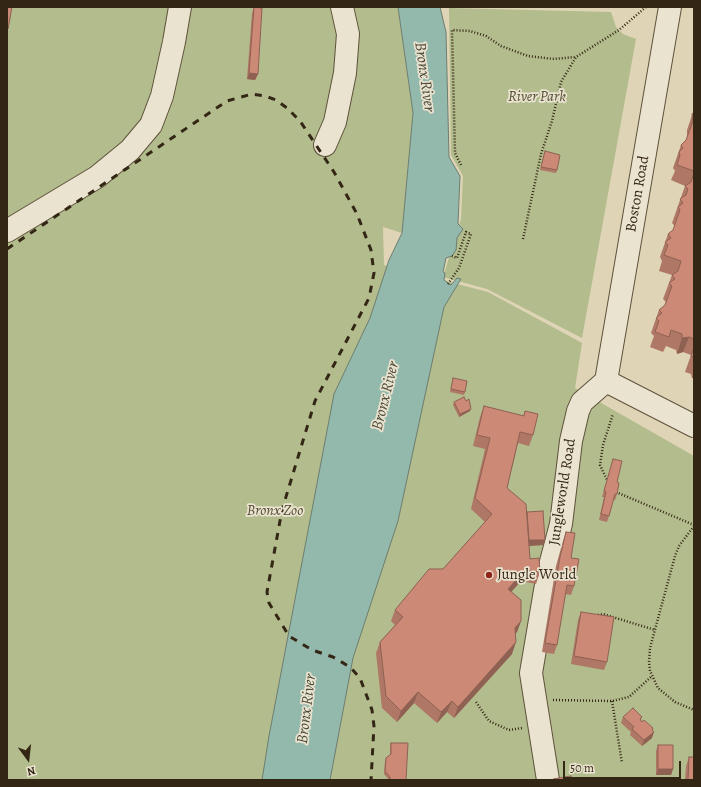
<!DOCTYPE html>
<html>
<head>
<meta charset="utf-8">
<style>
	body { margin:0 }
	#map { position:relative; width:701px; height:787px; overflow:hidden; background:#dfd4b6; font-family:Alegreya,serif }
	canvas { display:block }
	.frame { position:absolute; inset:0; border:8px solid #342614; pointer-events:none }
	.north { position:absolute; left:8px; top:739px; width:40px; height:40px; -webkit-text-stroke:3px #eae3d0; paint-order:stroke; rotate:165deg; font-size:11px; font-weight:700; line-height:16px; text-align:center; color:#342614 }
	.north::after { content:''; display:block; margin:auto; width:14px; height:18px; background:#342614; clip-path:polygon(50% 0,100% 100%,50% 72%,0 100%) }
	.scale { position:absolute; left:563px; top:761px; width:118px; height:18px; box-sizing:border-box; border:2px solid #342614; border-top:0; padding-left:5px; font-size:12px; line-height:14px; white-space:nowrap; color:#342614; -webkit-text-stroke:3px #eae3d0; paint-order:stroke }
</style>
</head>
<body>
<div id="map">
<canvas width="701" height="787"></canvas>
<div class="frame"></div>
<div class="north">N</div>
<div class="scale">50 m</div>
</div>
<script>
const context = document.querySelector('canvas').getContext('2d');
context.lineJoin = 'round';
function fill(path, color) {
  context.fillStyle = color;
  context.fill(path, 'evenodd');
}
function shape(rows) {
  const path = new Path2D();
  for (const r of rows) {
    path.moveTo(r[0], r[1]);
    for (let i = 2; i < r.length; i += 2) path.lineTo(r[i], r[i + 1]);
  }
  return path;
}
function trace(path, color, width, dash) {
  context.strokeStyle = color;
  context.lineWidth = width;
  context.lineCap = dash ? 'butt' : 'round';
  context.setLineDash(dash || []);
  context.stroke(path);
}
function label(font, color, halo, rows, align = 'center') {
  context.font = font + ' Alegreya,serif';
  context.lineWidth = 3.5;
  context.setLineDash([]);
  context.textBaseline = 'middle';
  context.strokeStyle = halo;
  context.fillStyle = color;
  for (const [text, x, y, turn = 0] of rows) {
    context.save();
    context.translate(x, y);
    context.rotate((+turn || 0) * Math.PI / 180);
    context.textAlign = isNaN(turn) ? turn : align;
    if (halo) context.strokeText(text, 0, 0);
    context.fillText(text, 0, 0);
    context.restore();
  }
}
fill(shape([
	[7,7,398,7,413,113,402,233,383,227,384,265,488,292,582,343,575,388,694,456,694,780,7,780],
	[449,8,611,12,616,27,623,34,636,39,582,338,487,289,443,277,461,219,463,176,451,155]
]), '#b2bc8d');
const water = shape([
	[398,7,440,7,446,32,449,157,460,176,458,224,463,229,457,238,456,250,452,256,446,258,443,272,445,273,444,280,451,285,457,278,461,279,444,307,398,521,353,658,330,780,262,780,269,736,334,394,370,318,389,260,402,233,413,113,398,7]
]);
fill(water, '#93b8ac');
trace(water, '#6d7e6f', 1);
const minor = shape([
	[325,145,335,122,345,73,348,34,342,7],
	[7,231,97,177,130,150,151,125,162,96,174,42,180,7],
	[606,381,670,7],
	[606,381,694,426],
	[548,780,531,673,548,573,561,524,571,441,578,411,582,402,606,381]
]);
trace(minor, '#5f523c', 24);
trace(shape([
	[461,165,455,153,452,30,470,31,486,36,501,46,528,56,554,59,575,57],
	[523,239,541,154,552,121,561,82,576,57,619,30,646,7],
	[448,284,459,268,471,234,466,232,457,258,452,256],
	[608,482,600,465,603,445,613,414],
	[616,492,694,525],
	[694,526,679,546,675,556,650,648,649,662,650,671,658,688,675,702,694,710],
	[598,615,603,614,655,630],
	[553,700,612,701,629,697,652,676],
	[612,701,622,763],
	[476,702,489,721,509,730,522,728]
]), '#342614', 2.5, [1, 2]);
trace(minor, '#eae3d0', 22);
trace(shape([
	[7,249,227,101,252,94,265,96,276,100,287,108,300,121,334,172,357,214,371,250,374,273,369,298,315,401,282,510,267,592,269,603,289,636,312,650,333,657,350,667,360,678,372,710,374,726,371,780]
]), '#342614', 3, [7, 7]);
fill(shape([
	[254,7,258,74,255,80,247,79,252,13],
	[694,109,694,378,692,378,691,374,685,372,691,355,683,352,677,354,676,350,666,346,663,352,650,347,654,336,651,333,659,310,665,305,666,302,663,299,672,275,659,271,662,261,660,257,668,234,673,230,675,226,672,223,685,186,671,180,675,171,673,168,681,145,686,140,687,137,687,130],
	[545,151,557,170,556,173,540,170],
	[453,378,465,392,464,395,450,392],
	[454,402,470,411,459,417,453,405],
	[484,406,523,416,525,411,533,435,529,446,518,443,507,488,527,513,527,512,543,545,529,546,530,559,540,572,536,584,521,581,511,592,521,621,517,632,515,634,512,654,454,718,447,712,437,723,414,703,397,722,382,708,376,653,380,642,395,625,391,621,395,610,443,569,485,522,471,509,485,449,473,446,480,417],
	[613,459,617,482,617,494,615,500,613,500,609,516,607,522,599,520,604,497,602,497],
	[566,532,571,558,574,586,571,595,565,594,557,645,554,654,542,652,556,566,563,541],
	[581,612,607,662,604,670,571,664,578,620],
	[623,717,642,717,641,720,652,731,652,738,642,746,630,735,631,732,621,723],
	[391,743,406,780,389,780,384,774,385,761,386,758,390,755,390,746],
	[658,745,673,769,671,775,656,775,656,751],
	[689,757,694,780,685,780,686,766]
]), '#af7765');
fill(shape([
	[249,73,258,74,255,80,247,79],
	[689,337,683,352,677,354,682,338],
	[694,372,694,378,692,378],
	[471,409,470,411,459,417,460,414],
	[529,540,545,540,543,545,527,546],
	[525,570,521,581,504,600,508,589],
	[521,621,517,632,511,639,515,628],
	[516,642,512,654,454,718,458,707],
	[418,692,414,703,397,722,401,711],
	[452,701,447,712,437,723,441,712],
	[653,728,651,734,654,732,652,738,642,746,644,740],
	[658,769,673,769,671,775,656,775]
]), '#8f6153');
const building = shape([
	[7,7,12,7,8,29,7,29,7,7],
	[254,7,262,8,258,74,249,73,254,7],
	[694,113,694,171,677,165,680,155,679,152,683,148,681,145,686,140,693,121,692,114,694,113],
	[545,151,560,155,557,170,541,167,545,151],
	[694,173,694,339,689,337,682,338,682,334,671,330,669,337,655,332,659,321,656,318,662,313,659,310,665,305,672,286,669,283,675,279,672,275,678,271,681,261,664,255,668,245,665,242,671,238,668,234,673,230,680,210,678,207,683,203,680,199,686,195,688,189,685,186,691,182,694,173],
	[694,347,694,357,691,356,694,347],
	[453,378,467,381,465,392,451,389,453,378],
	[464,397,466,401,469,399,471,409,460,414,454,402,464,397],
	[484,406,524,416,525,411,538,414,533,435,520,432,507,488,526,504,530,559,539,558,540,572,525,570,508,589,521,600,521,621,515,628,516,642,458,707,452,701,441,712,418,692,401,711,386,696,380,642,403,617,395,610,429,569,443,569,492,514,475,498,490,438,477,435,484,406],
	[613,459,622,461,617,482,619,483,617,494,615,494,609,516,601,514,606,492,604,491,613,459],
	[543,511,545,540,529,540,527,512,543,511],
	[566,532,575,533,571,558,579,559,574,586,567,585,557,645,545,643,560,557,566,532],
	[581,612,614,617,607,662,574,656,581,612],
	[633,708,642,717,640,719,642,722,644,720,653,728,652,730,654,732,644,740,632,729,634,727,623,717,633,708],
	[391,743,408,743,406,780,390,780,390,777,385,771,386,758,391,754,391,743],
	[658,745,673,745,673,769,658,769,658,745],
	[689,757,694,757,694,780,688,780,689,757],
	[571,776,572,780,554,780,553,779,571,776]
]);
fill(building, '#cc8a76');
trace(building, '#8f6153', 1);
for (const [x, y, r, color] of [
	[489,575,4,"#8f2418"]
]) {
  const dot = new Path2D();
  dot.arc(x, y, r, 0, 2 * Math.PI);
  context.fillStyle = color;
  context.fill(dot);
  trace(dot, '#eae3d0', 1.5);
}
label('italic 15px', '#544c32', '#eae3d0', [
	["River Park",537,97],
	["Bronx Zoo",275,511]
]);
label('15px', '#342614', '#eae3d0', [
	["Boston Road",638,194,-80],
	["Jungleworld Road",563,492,-81]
]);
label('15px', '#342614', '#eae3d0', [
	["Jungle World",497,575]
], 'left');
label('italic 16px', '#4c4a3a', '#eae3d0', [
	["Bronx River",424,77,82],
	["Bronx River",386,396,-76],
	["Bronx River",307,709,-83]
]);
</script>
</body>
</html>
